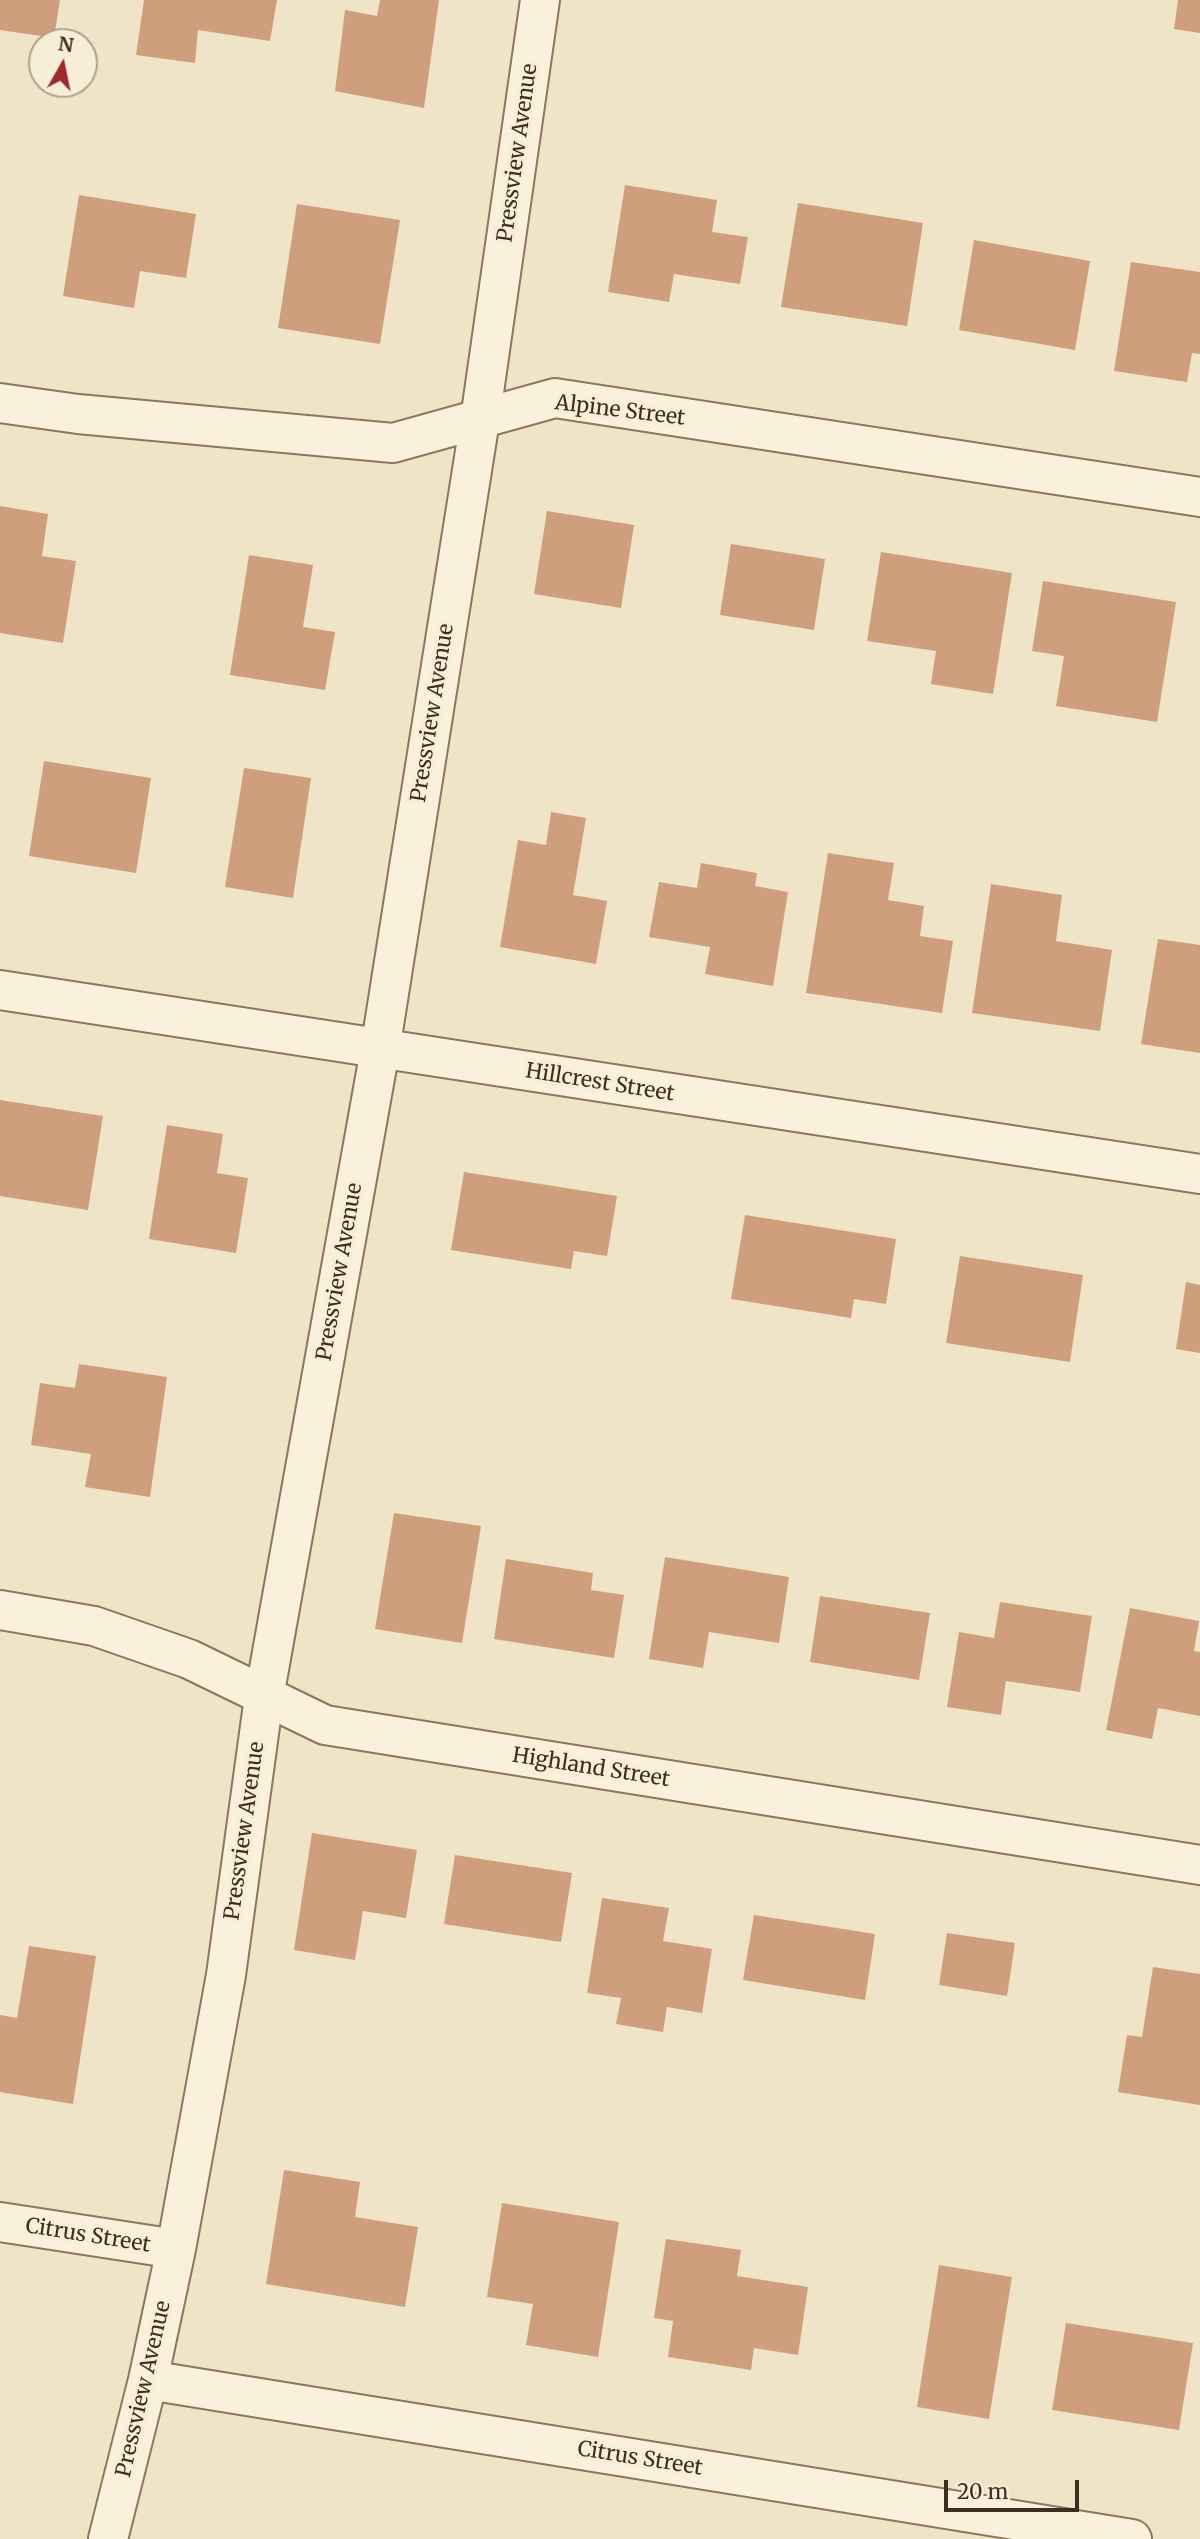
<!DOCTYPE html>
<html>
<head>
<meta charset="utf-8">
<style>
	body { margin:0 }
	#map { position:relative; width:1200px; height:2539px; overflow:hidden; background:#f0e4c8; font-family:Merriweather,serif }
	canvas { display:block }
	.north { position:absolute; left:28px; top:28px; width:70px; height:70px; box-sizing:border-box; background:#f7eed8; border:2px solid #ada18e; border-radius:50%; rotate:9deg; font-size:19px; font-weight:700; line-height:28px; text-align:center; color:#3d2e20 }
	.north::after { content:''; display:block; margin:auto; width:24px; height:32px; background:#9e2a2b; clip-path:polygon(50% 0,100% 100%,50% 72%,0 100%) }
	.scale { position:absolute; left:944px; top:2480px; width:135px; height:32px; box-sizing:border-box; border:4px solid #3d2e20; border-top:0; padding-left:9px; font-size:21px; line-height:24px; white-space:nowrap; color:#3d2e20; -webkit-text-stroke:5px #f7eed8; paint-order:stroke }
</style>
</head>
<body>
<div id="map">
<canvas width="1200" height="2539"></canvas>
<div class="north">N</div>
<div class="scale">20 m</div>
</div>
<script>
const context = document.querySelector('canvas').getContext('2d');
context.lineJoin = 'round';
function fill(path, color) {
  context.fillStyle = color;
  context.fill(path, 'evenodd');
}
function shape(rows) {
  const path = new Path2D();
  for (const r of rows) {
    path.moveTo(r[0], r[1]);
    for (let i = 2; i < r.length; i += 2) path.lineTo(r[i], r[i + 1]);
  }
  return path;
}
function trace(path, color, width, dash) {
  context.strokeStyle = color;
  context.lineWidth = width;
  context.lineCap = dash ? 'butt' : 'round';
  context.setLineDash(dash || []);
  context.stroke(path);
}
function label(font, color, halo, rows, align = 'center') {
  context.font = font + ' Merriweather,serif';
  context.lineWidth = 7;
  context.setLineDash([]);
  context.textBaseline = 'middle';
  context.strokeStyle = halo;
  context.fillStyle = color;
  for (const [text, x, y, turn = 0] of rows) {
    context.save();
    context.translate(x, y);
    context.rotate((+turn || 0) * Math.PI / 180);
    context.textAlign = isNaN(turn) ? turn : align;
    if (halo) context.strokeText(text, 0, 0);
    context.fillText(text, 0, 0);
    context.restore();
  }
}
fill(shape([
	[0,0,60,0,54,38,0,30],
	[144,0,277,0,270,41,198,30,195,63,136,55],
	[380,0,439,0,424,108,335,91,345,10,377,16],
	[1178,0,1200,0,1200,33,1174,29],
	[625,185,717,200,712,232,748,237,740,284,674,274,669,302,608,292],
	[79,195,196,214,186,278,140,271,134,308,63,296],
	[798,203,923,223,907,326,781,307],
	[297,204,400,220,380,344,278,328],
	[974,240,1090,261,1075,350,959,330],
	[1131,262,1200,272,1200,354,1192,353,1187,382,1114,371],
	[0,506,48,514,42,556,76,561,63,643,0,633],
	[547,511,634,525,621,608,534,594],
	[731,544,825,559,814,630,720,615],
	[881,552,1012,573,993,694,931,684,936,651,867,641],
	[249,555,313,565,303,627,335,632,325,690,230,675],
	[1043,581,1176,602,1157,722,1056,706,1064,656,1032,651],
	[44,761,151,778,136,873,29,856],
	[244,768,311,778,293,898,225,887],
	[551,812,586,818,573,895,607,901,596,964,500,947,518,840,546,845],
	[828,853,894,863,888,900,924,906,920,936,953,941,942,1013,806,993],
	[701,863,757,873,755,886,788,892,773,986,705,974,710,947,649,937,659,882,697,888],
	[991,884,1062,895,1056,941,1112,950,1100,1031,972,1013],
	[1158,939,1200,945,1200,1053,1141,1044],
	[0,1100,103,1116,88,1210,0,1196],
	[167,1125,223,1134,217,1173,248,1178,236,1253,149,1239],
	[464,1172,617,1196,607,1256,574,1251,571,1269,451,1250],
	[745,1215,896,1239,886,1304,854,1299,851,1318,731,1299],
	[960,1256,1083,1275,1070,1362,946,1343],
	[1186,1282,1200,1285,1200,1353,1176,1349],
	[79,1364,167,1377,150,1497,85,1487,91,1454,31,1445,40,1383,75,1388],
	[394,1513,481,1526,462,1643,375,1629],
	[665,1557,789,1577,779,1643,709,1632,703,1668,649,1659],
	[506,1559,593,1573,591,1590,624,1595,614,1658,494,1639],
	[820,1596,930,1613,919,1680,810,1662],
	[1000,1602,1092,1616,1080,1692,1006,1681,1001,1715,947,1707,959,1632,994,1638],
	[1130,1608,1199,1621,1194,1651,1200,1652,1200,1716,1158,1708,1152,1739,1106,1730],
	[312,1833,417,1850,406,1918,363,1911,355,1960,294,1950],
	[455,1855,572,1873,561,1942,444,1924],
	[602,1898,669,1908,663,1941,712,1949,702,2013,667,2007,663,2032,616,2024,621,1998,587,1993],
	[754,1915,875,1934,865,2000,743,1980],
	[947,1933,1015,1943,1007,1996,939,1985],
	[29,1946,96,1956,73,2104,0,2092,0,2015,17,2018],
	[1153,1967,1200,1974,1200,2105,1118,2092,1127,2035,1142,2037],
	[284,2170,360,2182,355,2217,418,2227,405,2307,266,2284],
	[502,2203,619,2222,598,2357,526,2345,533,2304,487,2297],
	[666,2239,741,2250,737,2276,808,2287,798,2355,754,2348,751,2370,668,2357,673,2321,654,2318],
	[939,2265,1012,2277,989,2419,917,2407],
	[1066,2323,1193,2343,1179,2430,1052,2410]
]), '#cf9f7d');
const street = shape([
	[0,403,78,414,393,443,555,398,1200,497],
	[0,990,1200,1174],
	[0,1610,94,1626,189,1659,325,1725,1200,1865],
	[0,2222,176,2249],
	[148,2380,1132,2539],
	[108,2539,148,2380,176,2249,226,1975,264,1697,380,1050,480,420,540,0]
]);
trace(street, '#8d765c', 42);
trace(street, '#faf1dc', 38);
label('21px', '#3d2e20', '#f7eed8', [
	["Pressview Avenue",518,153,-82],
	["Alpine Street",620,411,7],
	["Pressview Avenue",433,713,-81],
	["Hillcrest Street",600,1083,9],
	["Pressview Avenue",340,1272,-80],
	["Highland Street",591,1768,9],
	["Pressview Avenue",245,1831,-82],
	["Citrus Street",88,2236,9],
	["Pressview Avenue",144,2389,-77],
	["Citrus Street",640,2459,9]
]);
</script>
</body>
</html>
